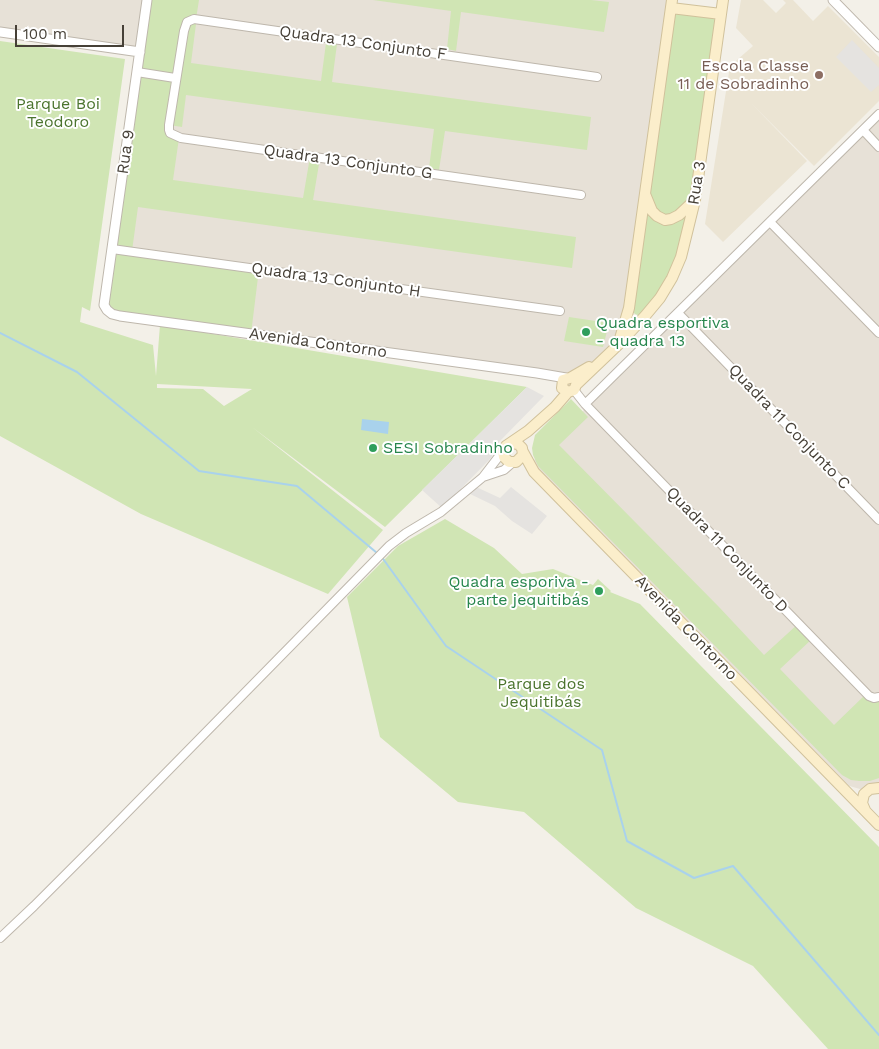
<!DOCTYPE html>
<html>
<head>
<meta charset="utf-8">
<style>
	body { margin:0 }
	#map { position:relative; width:879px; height:1049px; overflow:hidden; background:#f3f0e8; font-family:"Work Sans",sans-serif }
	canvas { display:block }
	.scale { position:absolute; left:15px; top:25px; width:109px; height:22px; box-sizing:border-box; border:2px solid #464037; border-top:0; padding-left:6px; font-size:15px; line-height:18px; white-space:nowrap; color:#464037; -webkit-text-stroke:4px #fff; paint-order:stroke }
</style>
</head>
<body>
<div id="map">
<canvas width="879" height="1049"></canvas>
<div class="scale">100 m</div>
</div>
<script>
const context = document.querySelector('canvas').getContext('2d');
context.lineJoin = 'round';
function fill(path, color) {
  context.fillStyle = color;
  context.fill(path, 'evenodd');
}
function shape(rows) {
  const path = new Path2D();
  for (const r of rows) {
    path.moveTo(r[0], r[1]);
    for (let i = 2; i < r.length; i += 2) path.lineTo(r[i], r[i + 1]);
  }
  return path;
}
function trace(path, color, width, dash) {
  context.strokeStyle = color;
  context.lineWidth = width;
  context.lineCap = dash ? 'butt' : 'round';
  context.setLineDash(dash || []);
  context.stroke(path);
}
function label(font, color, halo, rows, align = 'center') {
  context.font = font + ' "Work Sans",sans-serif';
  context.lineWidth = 4;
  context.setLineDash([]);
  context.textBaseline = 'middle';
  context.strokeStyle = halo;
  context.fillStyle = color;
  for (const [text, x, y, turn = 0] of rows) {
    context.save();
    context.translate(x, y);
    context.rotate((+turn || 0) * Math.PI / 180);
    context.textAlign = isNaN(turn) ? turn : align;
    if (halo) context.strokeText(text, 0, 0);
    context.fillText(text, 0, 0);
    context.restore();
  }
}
fill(shape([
	[0,0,671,0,627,307,618,345,570,378,120,316,140,52,0,32],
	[879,114,879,787,867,791,839,783,530,464]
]), '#e7e1d7');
fill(shape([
	[741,0,763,0,776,13,786,3,783,0,793,0,813,21,828,6,879,57,879,101,814,166,751,103,807,161,723,242,705,224,730,66,753,46,736,28]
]), '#ebe4d3');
fill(shape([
	[147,0,199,0,196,19,188,22,196,24,191,63,321,81,326,43,337,44,332,82,591,117,587,150,445,131,439,170,429,168,434,129,186,95,182,127,169,125,179,138,173,180,303,198,310,157,320,158,313,200,576,237,572,268,138,207,132,251,259,269,251,334,107,310],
	[373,0,591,0,609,2,604,32,461,12,456,51,447,49,451,11],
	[671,8,721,14,695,200,672,278,640,316,635,314,629,308],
	[0,41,125,59,90,311,82,307,80,322,153,345,156,376,160,325,527,387,385,527,252,427,383,530,328,594,141,514,0,436],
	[157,385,157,384,252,389,224,406,203,389,157,388],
	[569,317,609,323,603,347,564,341],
	[571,399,588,417,559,445,719,607,764,655,798,624,813,638,780,669,834,725,864,696,879,697,879,778,870,781,859,781,851,780,842,775,538,466,533,455,532,448,535,435],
	[445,519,494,548,522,574,553,569,593,585,598,579,611,591,610,592,640,604,879,847,879,1049,828,1049,753,966,636,908,524,812,458,802,380,737,347,597,398,546]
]), '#d0e5b4');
fill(shape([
	[852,40,879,68,879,85,871,92,836,57],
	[527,387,544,396,499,442,491,458,442,508,422,490],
	[474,486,500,498,511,487,547,516,532,534,512,521,495,506,466,492]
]), '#e5e3e0');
fill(shape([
	[362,419,389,422,388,434,361,430]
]), '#a9d2ec');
trace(shape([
	[0,333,77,372,199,471,297,486,377,553],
	[381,556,446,646,602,750,627,841,694,878,733,866,879,1035]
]), '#a9d2ec', 2);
const minor = shape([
	[137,72,175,78],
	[863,130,879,147],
	[581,195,181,138,170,133,169,130,169,125,184,31,187,22,194,19,597,77],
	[770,222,879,333],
	[112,249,560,311],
	[678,313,879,520],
	[574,390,585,404,869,696,874,698,879,697],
	[585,404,879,114],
	[483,477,504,470,512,463],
	[0,938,34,906,101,839,389,546,406,533,441,512,483,477,503,451]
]);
const tertiary = shape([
	[147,0,104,305,107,310,112,314,120,316,537,373,566,378],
	[833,0,879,47],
	[0,32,140,52]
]);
const secondary = shape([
	[671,8,721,14],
	[645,194,652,211,657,216,665,220,671,219,679,215,695,200],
	[619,342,629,308,672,0],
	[568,392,562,388,563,380,570,378,589,367],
	[511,443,518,444,522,448,523,455,516,462,509,462,504,457,503,451,506,446,528,431,555,407,568,392,574,390,576,385,618,345,645,316,660,298,672,278,681,257,695,200,723,0],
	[523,452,534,472,879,825],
	[865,810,862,803,864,794,870,789,879,788]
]);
trace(minor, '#beb7ac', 10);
trace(tertiary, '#beb7ac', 11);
trace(secondary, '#d0c19b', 12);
trace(minor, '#fff', 8);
trace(tertiary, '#fff', 9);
trace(secondary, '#fbeecb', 10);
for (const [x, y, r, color] of [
	[819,75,5,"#8d6e63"],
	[586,332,5,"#2e9e5b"],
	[373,448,5,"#2e9e5b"],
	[599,591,5,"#2e9e5b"]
]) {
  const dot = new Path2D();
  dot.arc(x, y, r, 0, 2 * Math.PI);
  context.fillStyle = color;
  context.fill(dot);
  trace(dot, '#fff', 2);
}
label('16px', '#464037', '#fff', [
	["Quadra 13 Conjunto F",363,43,8],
	["Rua 9",126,152,-82],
	["Quadra 13 Conjunto G",348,162,8],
	["Rua 3",697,183,-81],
	["Quadra 13 Conjunto H",336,280,8],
	["Avenida Contorno",318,343,8],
	["Quadra 11 Conjunto C",789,427,46],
	["Quadra 11 Conjunto D",727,550,46],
	["Avenida Contorno",686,628,46]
]);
label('16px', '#785e54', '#fff', [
	["Escola Classe",809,66],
	["11 de Sobradinho",809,84]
], 'right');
label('16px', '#4b742e', '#fff', [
	["Parque Boi",58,104],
	["Teodoro",58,122],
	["Parque dos",541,684],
	["Jequitibás",541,702]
]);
label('16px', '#27864d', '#fff', [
	["Quadra esportiva",596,323],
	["- quadra 13",596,341],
	["SESI Sobradinho",383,448],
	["Quadra esporiva -",589,582,"right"],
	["parte jequitibás",589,600,"right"]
], 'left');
</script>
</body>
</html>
